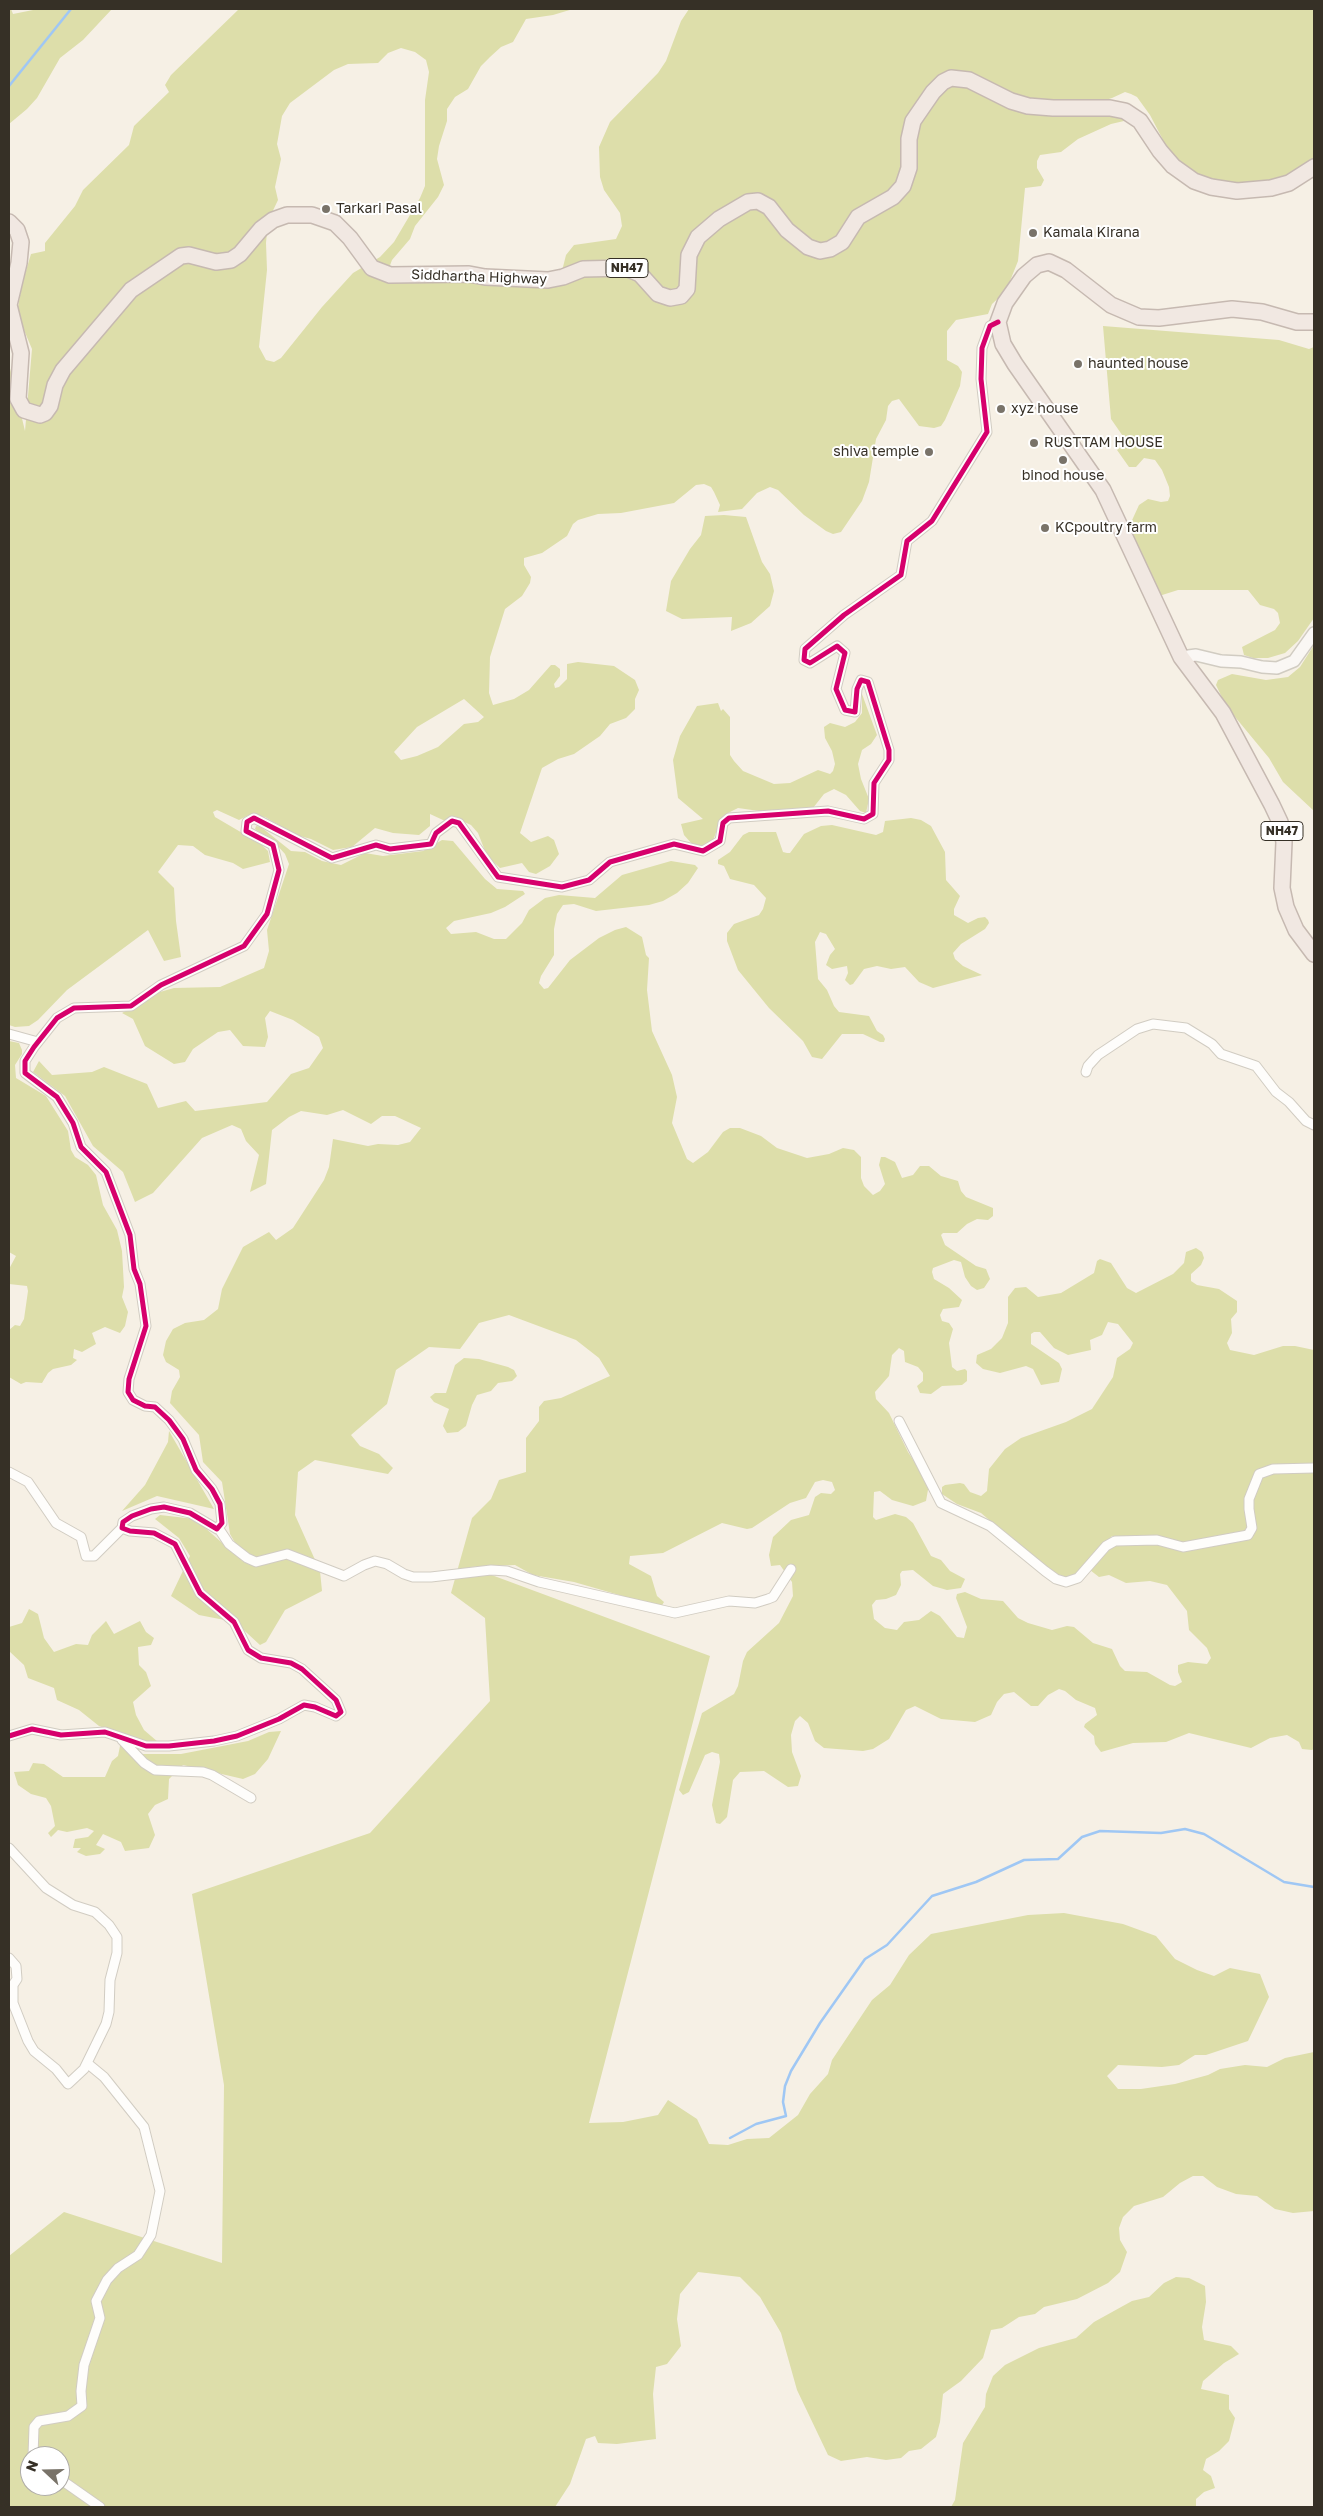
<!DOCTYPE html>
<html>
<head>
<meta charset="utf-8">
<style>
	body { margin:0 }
	#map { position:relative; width:1323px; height:2516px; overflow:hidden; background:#f6f0e5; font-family:"Golos Text",sans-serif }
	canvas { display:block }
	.frame { position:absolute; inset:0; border:10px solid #363026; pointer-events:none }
	.north { position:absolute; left:20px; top:2446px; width:50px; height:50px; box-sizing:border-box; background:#fff; border:1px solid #afaca8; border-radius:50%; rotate:291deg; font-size:14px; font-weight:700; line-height:20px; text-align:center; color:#363026 }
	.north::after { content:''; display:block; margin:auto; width:18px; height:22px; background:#797369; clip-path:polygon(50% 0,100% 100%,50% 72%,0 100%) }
</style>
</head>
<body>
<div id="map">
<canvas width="1323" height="2516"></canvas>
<div class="frame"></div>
<div class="north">N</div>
</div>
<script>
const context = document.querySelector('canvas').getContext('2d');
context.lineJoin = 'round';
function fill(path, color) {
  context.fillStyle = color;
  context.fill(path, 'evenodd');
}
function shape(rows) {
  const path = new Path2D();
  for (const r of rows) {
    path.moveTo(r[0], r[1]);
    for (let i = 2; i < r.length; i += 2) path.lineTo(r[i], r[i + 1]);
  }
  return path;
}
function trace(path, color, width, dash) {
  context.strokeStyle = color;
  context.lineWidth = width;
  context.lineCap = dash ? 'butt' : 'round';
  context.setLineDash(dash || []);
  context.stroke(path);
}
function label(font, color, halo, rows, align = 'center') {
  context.font = font + ' "Golos Text",sans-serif';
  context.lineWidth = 4;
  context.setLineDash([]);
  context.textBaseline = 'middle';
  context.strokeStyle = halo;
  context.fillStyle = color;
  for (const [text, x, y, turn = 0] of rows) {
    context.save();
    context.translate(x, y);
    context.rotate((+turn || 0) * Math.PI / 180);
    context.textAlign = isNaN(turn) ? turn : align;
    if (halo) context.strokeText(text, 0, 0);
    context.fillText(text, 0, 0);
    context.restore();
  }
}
fill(shape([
	[9,9,11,9,13,14,38,9,112,9,83,40,60,58,37,98,27,109,9,124],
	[239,9,573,9,553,15,526,19,513,42,501,47,490,57,481,66,468,89,455,97,447,109,447,121,439,146,437,159,444,185,438,197,415,226,410,239,392,260,389,268,489,273,505,270,531,275,562,271,566,255,574,245,616,239,622,226,620,213,604,190,600,177,599,147,610,122,658,73,666,61,681,21,689,9,1314,9,1314,168,1260,193,1200,180,1174,161,1150,115,1137,97,1131,94,1125,92,1112,98,1073,110,1065,109,1064,116,1078,117,1122,114,1124,121,1111,124,1078,139,1061,152,1040,155,1037,161,1037,168,1044,180,1041,186,1025,188,1018,261,1006,291,992,304,988,314,956,320,947,331,947,360,958,366,962,372,960,386,945,420,941,426,934,428,919,426,899,399,892,401,888,406,886,420,876,439,869,482,862,501,841,532,833,534,826,531,804,515,778,490,770,487,757,493,742,509,718,512,720,505,714,492,711,487,704,484,696,485,674,503,621,513,598,514,578,520,573,524,567,536,542,553,524,558,524,565,531,577,530,583,522,596,505,609,490,657,489,693,493,705,514,699,529,690,551,665,555,665,560,669,560,676,554,684,555,688,559,687,567,679,567,664,578,662,614,666,635,680,639,690,635,699,635,709,626,718,610,724,600,736,574,754,558,759,542,768,520,833,531,842,548,836,554,840,559,854,550,866,536,874,529,872,522,863,500,868,487,856,478,833,471,825,462,821,443,820,430,814,430,826,419,835,393,833,375,828,352,847,333,850,311,839,296,835,265,817,249,815,239,820,217,810,213,812,215,817,261,844,268,851,270,862,243,869,233,863,205,855,193,846,178,845,158,872,174,888,176,921,181,957,164,961,148,930,67,990,38,1020,29,1026,15,1027,9,1025,9,364,25,431,32,349,21,323,18,307,22,284,31,254,45,251,45,243,75,206,83,190,129,145,134,126,169,92,165,85,171,75],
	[401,48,415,52,426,60,429,72,425,100,425,186,420,198,394,242,380,257,353,273,322,307,281,358,274,362,266,360,259,347,267,270,266,243,268,221,278,200,275,187,281,159,277,144,282,116,290,103,334,70,348,64,378,63,388,53],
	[464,699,484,717,478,722,464,724,438,747,417,756,401,760,394,752,417,727],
	[1103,326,1279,340,1309,349,1314,347,1314,618,1298,641,1285,653,1268,658,1253,658,1244,655,1242,647,1275,630,1280,623,1278,613,1274,609,1260,605,1248,590,1178,590,1159,596,1128,529,1139,505,1148,499,1161,502,1168,501,1170,496,1169,487,1162,470,1155,460,1144,458,1136,467,1129,467,1117,450,1127,442,1111,419],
	[724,515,746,517,762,562,770,574,774,591,770,606,751,623,731,631,732,617,682,619,666,611,671,581,690,549,701,535,705,516],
	[1314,645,1314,811,1283,782,1269,758,1226,706,1216,685,1218,680,1232,674,1266,680,1288,677,1300,667],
	[862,694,877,735,871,744,862,750,858,764,861,779,869,799,866,813,860,811,846,795,834,789,824,794,813,808,759,811,738,808,728,813,720,821,713,841,704,847,692,844,684,835,681,824,703,819,678,798,673,760,680,736,697,706,718,703,721,711,723,709,730,717,730,755,734,761,743,771,774,784,790,783,818,770,830,774,833,771,835,764,832,751,825,738,824,727,830,723,845,727,855,722,862,713],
	[911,818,921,820,931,826,945,852,946,880,960,896,954,909,954,915,968,923,978,918,985,917,988,920,989,923,985,929,961,944,953,953,955,959,963,966,982,975,933,988,919,982,905,967,891,969,877,966,864,969,853,984,850,985,845,980,848,973,847,966,832,969,826,965,830,955,835,949,826,934,820,932,815,942,818,979,827,990,834,1006,839,1012,869,1016,877,1031,883,1035,885,1039,884,1042,880,1042,863,1034,842,1034,822,1059,812,1057,803,1041,769,1008,738,970,727,941,727,933,734,924,759,915,763,909,766,898,754,885,730,879,724,866,718,864,718,860,730,852,743,835,749,832,776,832,783,852,787,853,790,853,804,834,821,826,832,825,876,835,883,832,885,821],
	[256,826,261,827,291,851,305,852,322,861,341,865,365,853,383,856,423,851,442,840,453,841,485,879,497,889,523,891,525,894,505,907,491,913,454,921,446,928,451,934,476,932,494,939,506,939,522,923,529,910,545,898,559,895,595,898,622,875,671,861,695,865,698,868,688,883,677,893,663,901,649,905,596,911,574,904,563,905,557,914,554,929,554,955,541,976,539,983,544,989,548,988,570,960,599,938,615,930,626,927,642,937,646,955,649,958,647,990,652,1031,672,1075,677,1097,672,1123,687,1159,693,1163,708,1152,723,1132,730,1128,740,1128,761,1136,777,1148,807,1158,829,1154,843,1148,854,1150,861,1157,861,1178,864,1186,873,1195,880,1191,885,1184,879,1165,881,1157,885,1157,895,1162,902,1178,913,1175,920,1166,929,1166,941,1176,958,1181,961,1191,966,1197,993,1208,993,1216,988,1220,977,1219,967,1224,957,1233,943,1233,941,1235,945,1245,976,1266,986,1269,990,1279,984,1288,977,1290,971,1286,965,1277,961,1262,954,1260,933,1268,932,1272,934,1279,949,1288,962,1300,959,1307,943,1309,940,1315,942,1321,949,1323,953,1329,949,1343,952,1367,957,1371,965,1369,967,1371,967,1381,962,1385,942,1386,931,1394,920,1393,917,1386,923,1381,923,1373,918,1367,905,1362,904,1351,899,1348,892,1355,889,1376,875,1392,876,1399,889,1413,908,1452,929,1484,926,1501,913,1506,892,1500,880,1491,874,1492,873,1517,876,1520,895,1514,906,1517,913,1523,931,1556,941,1560,950,1571,965,1579,961,1588,947,1590,933,1586,913,1570,902,1571,900,1574,901,1585,896,1595,886,1599,876,1600,872,1605,874,1619,885,1628,897,1630,904,1622,919,1620,931,1611,940,1616,957,1637,964,1638,967,1627,956,1598,957,1594,965,1592,981,1599,1003,1601,1018,1618,1028,1623,1052,1630,1067,1626,1074,1627,1093,1643,1112,1649,1120,1666,1125,1671,1147,1672,1170,1685,1175,1686,1182,1682,1178,1672,1178,1665,1188,1662,1207,1664,1211,1658,1207,1648,1189,1630,1187,1611,1167,1585,1150,1581,1126,1583,1109,1575,1099,1577,1090,1570,1114,1545,1164,1538,1112,1536,1076,1576,1065,1578,1051,1573,981,1513,957,1504,942,1494,942,1487,945,1485,960,1483,964,1484,970,1492,981,1496,987,1491,989,1469,1005,1449,1021,1438,1066,1422,1092,1409,1113,1377,1117,1358,1130,1349,1133,1343,1118,1324,1108,1322,1102,1335,1090,1340,1091,1350,1068,1355,1054,1348,1040,1332,1034,1332,1031,1334,1031,1344,1059,1363,1062,1369,1059,1382,1041,1385,1033,1369,1026,1366,1000,1373,983,1369,976,1363,977,1355,991,1349,1002,1338,1008,1323,1008,1297,1015,1288,1026,1287,1038,1297,1061,1293,1094,1273,1097,1261,1100,1259,1111,1263,1127,1288,1136,1293,1173,1274,1184,1263,1186,1252,1196,1248,1202,1252,1204,1258,1201,1265,1191,1274,1191,1281,1197,1285,1219,1289,1237,1301,1237,1312,1231,1319,1232,1333,1227,1343,1230,1350,1254,1355,1283,1346,1295,1346,1314,1350,1314,1749,1312,1750,1302,1749,1299,1742,1287,1735,1270,1738,1251,1748,1189,1733,1166,1742,1133,1743,1101,1752,1095,1744,1094,1736,1084,1727,1085,1724,1097,1715,1095,1708,1076,1700,1065,1691,1059,1689,1048,1695,1038,1706,1031,1706,1014,1692,1004,1694,997,1702,991,1715,975,1722,941,1719,915,1706,906,1710,889,1739,873,1749,863,1751,824,1748,815,1741,808,1723,800,1716,795,1721,791,1735,792,1752,801,1776,798,1786,788,1787,764,1771,740,1772,733,1780,727,1817,720,1824,716,1823,712,1805,720,1762,719,1754,712,1752,705,1755,689,1792,683,1795,679,1790,702,1713,734,1694,738,1686,743,1661,747,1652,779,1623,793,1596,792,1582,780,1565,771,1566,769,1555,773,1537,791,1520,809,1515,815,1497,821,1493,831,1494,835,1490,832,1482,823,1480,815,1482,806,1498,790,1503,752,1528,747,1529,722,1523,663,1553,630,1556,629,1564,651,1576,657,1596,664,1602,661,1607,574,1582,533,1575,515,1565,470,1567,710,1656,589,2123,623,2122,658,2115,668,2100,697,2119,709,2144,728,2145,747,2139,769,2138,798,2115,810,2094,828,2074,832,2060,872,2000,890,1985,909,1955,931,1934,1028,1915,1064,1913,1123,1924,1156,1936,1175,1959,1197,1970,1214,1976,1230,1968,1260,1974,1269,1997,1248,2041,1206,2055,1195,2055,1179,2065,1162,2067,1118,2065,1107,2076,1118,2089,1141,2089,1175,2084,1208,2075,1220,2069,1245,2065,1267,2067,1285,2058,1314,2052,1314,2211,1293,2213,1275,2209,1257,2196,1236,2194,1217,2187,1203,2176,1193,2176,1180,2183,1163,2197,1134,2206,1123,2217,1119,2228,1120,2240,1127,2252,1120,2272,1108,2283,1077,2299,1044,2307,1035,2314,1019,2317,1002,2328,991,2330,983,2358,961,2381,943,2394,940,2422,936,2437,921,2449,909,2451,901,2458,886,2460,867,2457,841,2461,828,2455,797,2390,781,2333,760,2297,740,2277,698,2272,680,2294,677,2319,681,2346,667,2364,656,2367,653,2394,656,2439,617,2444,598,2443,595,2436,586,2439,570,2484,555,2507,9,2507,9,2256,64,2212,222,2263,224,2085,192,1894,370,1833,490,1701,485,1618,451,1593,472,1518,491,1499,499,1480,526,1472,526,1438,539,1421,539,1407,544,1401,561,1398,610,1376,599,1358,576,1340,509,1315,479,1323,460,1349,429,1347,396,1370,387,1404,351,1435,360,1446,379,1454,393,1468,388,1474,315,1460,298,1472,295,1515,320,1571,322,1591,285,1610,266,1642,260,1645,235,1622,199,1615,171,1596,190,1556,179,1538,155,1519,160,1515,195,1519,245,1563,254,1560,238,1548,230,1534,222,1482,203,1462,199,1435,170,1403,172,1391,180,1377,179,1370,166,1362,163,1355,166,1341,173,1329,185,1323,204,1320,218,1309,222,1289,243,1247,269,1232,276,1240,293,1228,324,1180,329,1167,333,1139,368,1146,378,1144,398,1145,410,1142,421,1128,395,1116,382,1116,371,1124,343,1110,327,1115,301,1111,289,1117,272,1130,266,1184,250,1192,259,1155,246,1141,241,1129,232,1125,202,1138,153,1193,135,1202,123,1172,93,1146,65,1096,33,1072,39,1061,52,1075,92,1072,104,1067,147,1084,158,1108,186,1101,195,1111,267,1102,291,1074,309,1068,323,1048,319,1037,293,1020,270,1011,265,1018,268,1037,265,1047,243,1046,230,1030,218,1032,193,1049,185,1062,174,1064,145,1046,133,1019,122,1013,160,992,174,988,220,987,264,968,269,951,267,930,289,864,285,854,276,844,255,829],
	[30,2456,60,2456,60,2486,30,2486],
	[9,1041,19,1043,22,1050,22,1054,15,1065,16,1078,46,1096,68,1131,71,1150,75,1157,88,1165,96,1175,103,1205,117,1230,122,1251,124,1287,122,1297,128,1312,125,1326,120,1333,105,1327,92,1333,96,1344,82,1352,74,1349,73,1358,77,1360,71,1365,53,1369,48,1373,42,1383,26,1382,21,1384,9,1377,9,1330,15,1325,20,1326,24,1319,28,1291,27,1286,9,1284,9,1269,16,1256,9,1252],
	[464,1358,479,1359,508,1367,514,1370,517,1376,512,1381,498,1383,491,1391,477,1395,472,1405,466,1426,458,1432,447,1433,443,1426,449,1409,434,1402,430,1397,435,1393,446,1393,455,1365],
	[169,1431,214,1509,157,1496,122,1511,145,1485,168,1442],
	[29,1609,38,1614,44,1638,54,1652,76,1644,88,1645,92,1635,106,1621,114,1634,140,1621,146,1632,154,1638,151,1645,138,1647,139,1665,146,1672,151,1686,133,1702,136,1715,144,1730,158,1742,138,1741,99,1726,79,1710,57,1700,54,1688,28,1678,24,1665,9,1651,9,1627,22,1623],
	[281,1731,268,1759,255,1774,243,1779,183,1765,169,1779,168,1799,155,1805,148,1814,155,1835,149,1848,125,1851,121,1842,103,1834,96,1845,105,1849,100,1854,86,1856,77,1852,81,1848,73,1848,75,1839,88,1837,94,1831,87,1828,67,1832,58,1830,51,1837,48,1833,55,1826,51,1806,46,1798,31,1794,18,1785,14,1772,29,1771,33,1763,44,1764,63,1777,105,1777,112,1761,118,1756,120,1746,130,1745,142,1754,181,1754,248,1741,269,1732],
	[1176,2277,1189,2278,1205,2286,1206,2302,1202,2327,1204,2340,1231,2346,1239,2354,1224,2363,1203,2381,1201,2389,1229,2395,1229,2409,1235,2418,1229,2441,1219,2451,1206,2459,1203,2470,1211,2476,1215,2488,1204,2492,1196,2499,1196,2507,951,2507,955,2500,963,2443,985,2407,986,2394,993,2376,1005,2365,1039,2348,1076,2338,1094,2322,1132,2301,1149,2297,1164,2283]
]), '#dddeaa');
trace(shape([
	[9,86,71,9],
	[730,2138,756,2124,786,2116,783,2102,785,2086,791,2071,820,2023,865,1959,887,1945,932,1896,976,1882,1024,1860,1058,1859,1082,1837,1100,1831,1161,1833,1185,1829,1204,1834,1284,1882,1314,1887]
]), '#9fc7f4', 2.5);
const street = shape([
	[9,1034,38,1042],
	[1086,1072,1088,1066,1098,1055,1137,1029,1153,1024,1186,1028,1212,1044,1221,1054,1256,1066,1276,1092,1289,1102,1306,1121,1314,1125],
	[899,1421,941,1503,990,1526,1045,1571,1056,1579,1066,1582,1078,1578,1106,1546,1115,1541,1157,1540,1183,1547,1248,1535,1252,1528,1249,1509,1249,1499,1259,1474,1273,1469,1314,1468],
	[9,1472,28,1482,56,1523,81,1537,86,1556,94,1556,122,1528],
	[219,1529,229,1544,247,1558,256,1562,287,1554,344,1576,364,1565,375,1561,387,1564,404,1574,413,1577,431,1577,491,1570,507,1571,539,1582,675,1613,729,1601,755,1603,768,1599,773,1597,791,1569],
	[9,1736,32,1729,61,1735,105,1732,146,1746,169,1746,214,1741,237,1736,279,1719,304,1705,315,1707,336,1716,341,1712,336,1700,302,1669,291,1663,261,1658,248,1650,234,1622,200,1593,175,1544,154,1533,130,1531,122,1528,123,1522,132,1516,151,1509,164,1507,190,1513,217,1529,222,1523,220,1504,212,1489,196,1470,183,1439,169,1420,155,1407,145,1406,133,1400,128,1392,129,1379,146,1326,140,1284,134,1269,130,1235,106,1172,81,1147,73,1123,57,1097,25,1073,25,1061,34,1047,57,1018,74,1008,131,1006,161,985,244,946,267,914,279,870,273,845,246,831,247,822,254,818,332,858,376,845,390,849,431,844,436,833,452,821,459,823,498,877,562,887,589,880,610,862,674,844,703,851,720,841,723,823,729,818,828,811,864,819,873,814,874,783,889,760,889,750,868,682,861,680,857,689,855,712,845,710,836,689,845,653,837,646,810,663,804,660,805,649,844,615,901,575,907,541,932,521,987,432,981,379,982,348,990,326,998,322],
	[122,1740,144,1763,155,1770,203,1772,212,1775,251,1798],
	[9,1848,46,1888,73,1905,95,1912,109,1925,117,1937,117,1953,110,1980,109,2012,106,2024,84,2069,68,2084,56,2069,34,2051,28,2041,13,2003,13,1985,17,1979,16,1966,9,1958],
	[33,2456,34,2427,39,2421,68,2416,82,2406,81,2391,84,2365,100,2318,96,2301,107,2280,118,2268,138,2255,151,2235,160,2191,144,2127,104,2077,87,2063],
	[60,2479,100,2507]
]);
const secondary = shape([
	[1181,657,1196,655,1221,661,1241,662,1262,667,1277,668,1294,661,1314,633]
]);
const highway = shape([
	[9,222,17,230,21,242,19,263,9,305,21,353,18,399,24,410,40,415,45,413,50,406,55,385,63,370,131,290,181,256,189,255,216,262,231,260,240,254,261,229,273,220,287,215,312,215,335,223,350,238,372,268,390,275,469,274,485,277,548,280,563,277,583,269,626,268,640,274,658,294,670,298,681,296,687,289,689,255,698,237,719,219,748,202,758,201,769,207,787,230,808,247,820,251,830,249,842,242,858,217,893,197,903,186,909,168,909,139,913,121,933,92,943,82,951,78,969,80,1011,101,1028,106,1053,108,1110,108,1125,111,1140,121,1160,151,1173,166,1194,181,1211,187,1237,191,1271,188,1289,183,1314,167],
	[1314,322,1297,322,1262,312,1232,309,1159,318,1139,317,1111,305,1066,270,1049,262,1037,265,1024,276,1005,303,998,322,1003,344,1015,364,1103,490,1181,657,1223,713,1272,805,1280,822,1284,842,1282,888,1286,907,1296,930,1314,954]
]);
trace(street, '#d1ccc2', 11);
trace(secondary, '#d1ccc2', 14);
trace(highway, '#c6b9b1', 18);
trace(street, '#fefdfb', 9);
trace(secondary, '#faf7f4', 11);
trace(highway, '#f1e8e2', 15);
trace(shape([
	[9,1736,32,1729,61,1735,105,1732,146,1746,169,1746,214,1741,237,1736,279,1719,304,1705,315,1707,336,1716,341,1712,336,1700,302,1669,291,1663,261,1658,248,1650,234,1622,200,1593,175,1544,154,1533,130,1531,122,1528,123,1522,132,1516,151,1509,164,1507,190,1513,217,1529,222,1523,220,1504,212,1489,196,1470,183,1439,169,1420,155,1407,145,1406,133,1400,128,1392,129,1379,146,1326,140,1284,134,1269,130,1235,106,1172,81,1147,73,1123,57,1097,25,1073,25,1061,34,1047,57,1018,74,1008,131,1006,161,985,244,946,267,914,279,870,273,845,246,831,247,822,254,818,332,858,376,845,390,849,431,844,436,833,452,821,459,823,498,877,562,887,589,880,610,862,674,844,703,851,720,841,723,823,729,818,828,811,864,819,873,814,874,783,889,760,889,750,868,682,861,680,857,689,855,712,845,710,836,689,845,653,837,646,810,663,804,660,805,649,844,615,901,575,907,541,932,521,987,432,981,379,982,348,990,326,998,322]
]), '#d6006c', 5);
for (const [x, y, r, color] of [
	[326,209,5,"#797369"],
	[1033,233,5,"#797369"],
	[1078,364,5,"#797369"],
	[1001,409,5,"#797369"],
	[1034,443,5,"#797369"],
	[929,452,5,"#797369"],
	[1063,460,5,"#797369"],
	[1045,528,5,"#797369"]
]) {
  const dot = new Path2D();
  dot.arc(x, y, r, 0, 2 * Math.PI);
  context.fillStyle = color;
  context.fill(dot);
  trace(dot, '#fff', 2);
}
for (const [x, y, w] of [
	[627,268,42],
	[1282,831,42]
]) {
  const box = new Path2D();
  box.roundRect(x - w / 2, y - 9.5, w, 19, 4);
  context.fillStyle = '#fff';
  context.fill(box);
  trace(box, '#363026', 1);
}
label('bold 12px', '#363026', null, [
	["NH47",627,268],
	["NH47",1282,831]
]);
label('14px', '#363026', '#fff', [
	["Tarkari Pasal",336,209],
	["Kamala Kirana",1043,233],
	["haunted house",1088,364],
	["xyz house",1011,409],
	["RUSTTAM HOUSE",1044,443],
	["shiva temple",919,452,"right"],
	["binod house",1063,476,"center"],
	["KCpoultry farm",1055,528]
], 'left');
label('14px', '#363026', '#fff', [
	["Siddhartha Highway",479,277,2]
]);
</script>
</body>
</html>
